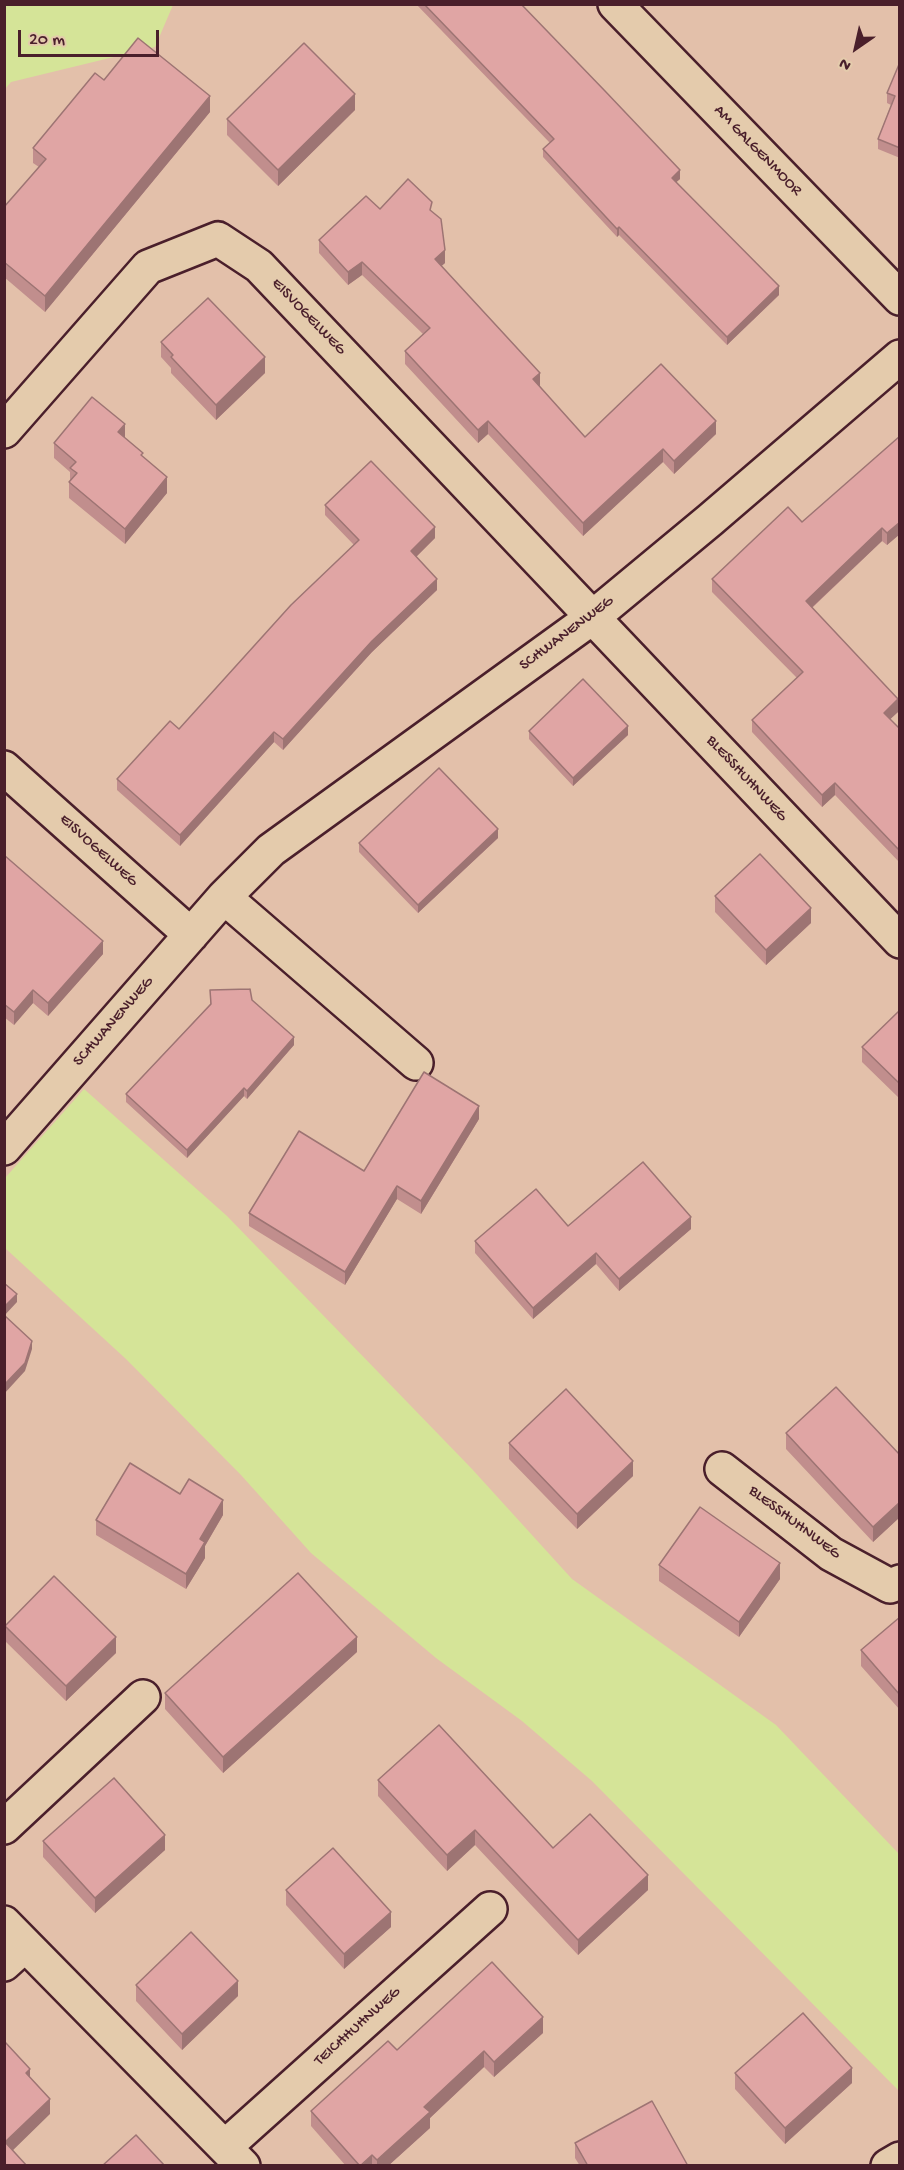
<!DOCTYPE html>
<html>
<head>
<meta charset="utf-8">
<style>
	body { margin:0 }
	#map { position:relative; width:904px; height:2170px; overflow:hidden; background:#e3c0aa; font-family:"Gochi Hand",sans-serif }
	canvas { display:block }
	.frame { position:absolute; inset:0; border:6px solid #4a1f2b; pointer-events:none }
	.north { position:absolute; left:826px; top:18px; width:60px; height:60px; -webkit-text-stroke:4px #e4cbac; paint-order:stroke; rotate:214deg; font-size:16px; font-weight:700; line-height:24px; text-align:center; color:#4a1f2b }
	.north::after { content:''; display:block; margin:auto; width:21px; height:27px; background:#4a1f2b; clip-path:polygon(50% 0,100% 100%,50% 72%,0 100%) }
	.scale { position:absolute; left:18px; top:30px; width:141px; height:27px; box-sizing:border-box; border:3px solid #4a1f2b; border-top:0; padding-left:8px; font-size:18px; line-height:21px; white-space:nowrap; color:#4a1f2b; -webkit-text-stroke:4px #e4cbac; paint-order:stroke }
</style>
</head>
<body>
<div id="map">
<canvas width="904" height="2170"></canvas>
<div class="frame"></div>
<div class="north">N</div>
<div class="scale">20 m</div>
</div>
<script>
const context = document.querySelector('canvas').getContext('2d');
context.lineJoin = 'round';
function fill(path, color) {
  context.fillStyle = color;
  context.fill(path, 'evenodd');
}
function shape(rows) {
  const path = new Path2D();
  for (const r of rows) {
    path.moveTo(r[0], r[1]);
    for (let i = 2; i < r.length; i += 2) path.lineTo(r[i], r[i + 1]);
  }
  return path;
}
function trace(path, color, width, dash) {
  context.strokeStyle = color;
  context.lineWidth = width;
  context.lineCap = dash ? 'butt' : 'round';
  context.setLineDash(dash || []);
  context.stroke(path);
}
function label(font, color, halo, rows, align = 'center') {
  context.font = font + ' "Gochi Hand",sans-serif';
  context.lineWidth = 4.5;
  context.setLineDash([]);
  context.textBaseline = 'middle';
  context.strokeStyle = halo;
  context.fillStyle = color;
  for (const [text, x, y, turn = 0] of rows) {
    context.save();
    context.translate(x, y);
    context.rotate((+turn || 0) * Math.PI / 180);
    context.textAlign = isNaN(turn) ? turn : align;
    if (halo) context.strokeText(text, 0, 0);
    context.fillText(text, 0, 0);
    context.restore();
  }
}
fill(shape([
	[5,5,173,5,155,47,11,82,5,89],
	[84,1089,227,1216,472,1469,572,1579,776,1725,899,1854,899,2091,592,1781,522,1721,436,1658,311,1553,241,1475,126,1359,5,1248,5,1178]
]), '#d5e498');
const street = shape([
	[615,4,900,298],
	[4,431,148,267,218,239,259,266,900,941],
	[4,768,191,935],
	[224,897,416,1063],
	[4,1148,224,897,271,850,593,617,710,520,900,357],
	[722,1469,831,1554,890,1586,900,1582],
	[4,1827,143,1697],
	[4,1923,243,2166],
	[4,1964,25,1945],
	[226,2146,490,1909],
	[888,2166,900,2159]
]);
trace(street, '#4a1f2b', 38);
trace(street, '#e4cbac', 33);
fill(shape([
	[416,4,521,4,680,179,676,182,779,295,727,345,619,235,617,237,543,157,543,149,550,143],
	[900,62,900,158,878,149,878,139,891,105,887,103,887,93],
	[104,80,210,112,45,312,4,277,4,207,39,167,33,163,33,148],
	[355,110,278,186,227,135,227,119],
	[380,209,432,212,445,263,441,266,540,386,539,386,585,437,716,434,674,474,663,462,583,536,488,434,478,443,405,364,405,351,423,334,362,275,348,285,319,253,319,240],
	[161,342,265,373,216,420,171,373,171,368,161,357],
	[900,436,900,534,887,545,882,541,812,608,898,712,890,719,900,729,900,863,835,795,822,807,752,732,752,720,797,678,712,592,712,579,802,522],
	[125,438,143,457,167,493,125,544,69,498,69,482,70,481,70,472,54,458,54,443],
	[325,505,435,538,416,557,437,590,372,652,283,750,274,742,180,846,117,790,117,779,179,729,354,545,325,515],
	[529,731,628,735,573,786,529,739],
	[498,838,418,913,359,852,359,843],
	[4,855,103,954,48,1016,33,1003,14,1025,4,1017],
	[715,896,811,923,766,965,715,912],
	[210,990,252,1000,294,1045,247,1099,244,1096,187,1158,126,1102,126,1094,210,1004],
	[900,1010,900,1099,862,1062,862,1047],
	[479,1119,421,1214,397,1199,345,1285,249,1226,249,1213,364,1171],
	[568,1226,691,1229,619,1291,596,1264,533,1319,475,1253,475,1241],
	[786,1433,900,1455,900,1517,873,1542,786,1449],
	[509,1443,633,1476,577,1529,509,1459],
	[180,1494,223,1515,205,1546,205,1558,186,1589,96,1535,96,1520],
	[659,1565,780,1579,739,1637,659,1581],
	[900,1617,900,1710,861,1666,861,1650],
	[5,1626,116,1653,66,1701,5,1641],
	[357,1652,223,1773,165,1709,165,1693],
	[378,1780,648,1890,578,1955,475,1845,447,1871,378,1796],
	[43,1841,165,1850,95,1913,43,1857],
	[286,1890,391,1927,344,1969,286,1905],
	[136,1985,238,1996,182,2050,136,2001],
	[543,2033,494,2077,484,2067,430,2118,430,2128,388,2166,346,2166,311,2126,311,2111,397,2050],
	[735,2073,852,2083,785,2144,735,2089],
	[575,2143,688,2166,580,2166,575,2158]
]), '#c18e8d');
fill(shape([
	[355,94,355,110,278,186,278,170],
	[210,96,210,112,45,312,45,296],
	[680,170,680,179,672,186,672,178],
	[619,227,619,235,617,237,617,229],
	[445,250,445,263,435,272,435,259],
	[362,262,362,275,348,285,348,272],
	[779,286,779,295,727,345,727,337],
	[265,357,265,373,216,420,216,405],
	[540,373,540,386,533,392,533,379],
	[488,421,488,434,478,443,478,430],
	[716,421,716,434,674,474,674,461],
	[125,424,125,439,118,432],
	[663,449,663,462,583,536,583,523],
	[167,477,167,493,125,544,125,529],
	[900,522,900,534,887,545,887,533],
	[435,527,435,538,411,562,411,551],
	[882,528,882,541,806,613,806,601],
	[437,579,437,590,372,652,283,750,283,739,372,641],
	[898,699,898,712,884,725,884,713],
	[628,726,628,735,573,786,573,778],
	[274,732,274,742,180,846,180,835],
	[835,783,835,795,822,807,822,795],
	[498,829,498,838,418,913,418,905],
	[811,908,811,923,766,965,766,950],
	[103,941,103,954,48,1016,48,1003],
	[33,990,33,1003,14,1025,14,1012],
	[294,1037,294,1045,247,1099,247,1091],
	[244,1088,244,1096,187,1158,187,1150],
	[479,1106,479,1119,421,1214,421,1201],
	[397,1186,397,1199,345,1285,345,1272],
	[691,1217,691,1229,619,1291,619,1279],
	[596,1253,596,1264,533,1319,533,1308],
	[17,1294,17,1302,4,1316,4,1307],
	[32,1341,32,1349,25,1371,4,1394,4,1385],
	[633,1461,633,1476,577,1529,577,1514],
	[223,1500,223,1515,205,1546,205,1558,186,1589,186,1574,200,1539],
	[900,1502,900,1517,873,1542,873,1527],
	[780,1563,780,1579,739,1637,739,1622],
	[116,1637,116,1653,66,1701,66,1686],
	[357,1637,357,1652,223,1773,223,1757],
	[475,1830,475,1845,447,1871,447,1855],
	[165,1835,165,1850,95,1913,95,1898],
	[648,1875,648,1890,578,1955,578,1940],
	[391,1912,391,1927,344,1969,344,1954],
	[238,1981,238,1996,182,2050,182,2034],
	[543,2017,543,2033,494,2077,494,2062],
	[484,2051,484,2067,430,2118,430,2128,388,2166,377,2166,377,2160,424,2107],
	[852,2068,852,2083,785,2144,785,2128],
	[30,2069,30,2085,26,2073],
	[50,2099,50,2114,5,2158,5,2142],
	[372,2155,372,2166,361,2166]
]), '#9d7473');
const building = shape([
	[424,4,521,4,605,91,680,170,672,178,779,286,727,337,619,227,617,229,543,149,554,139,424,4],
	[138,38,210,96,45,296,4,262,4,207,46,159,33,148,95,73,104,80,138,38],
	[304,43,355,94,278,170,227,119,304,43],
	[900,62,900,148,878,139,895,96,887,93,900,62],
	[408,179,432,202,430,210,441,219,445,250,435,259,540,373,533,379,585,437,661,364,716,421,674,461,663,449,583,523,488,421,478,430,405,351,430,328,362,262,348,272,319,240,366,196,380,209,408,179],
	[208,298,265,357,216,405,171,357,173,355,161,342,208,298],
	[92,397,125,424,118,432,143,453,141,455,167,477,125,529,69,482,77,473,70,468,76,462,54,443,92,397],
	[900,436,900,522,887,533,882,528,806,601,898,699,884,713,900,729,900,851,835,783,822,795,752,720,803,672,712,579,788,507,802,522,900,436],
	[371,461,435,527,411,551,437,579,372,641,283,739,274,732,180,835,117,779,170,721,179,729,291,605,359,540,325,505,371,461],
	[583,679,628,726,573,778,529,731,583,679],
	[439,768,498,829,418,905,359,843,439,768],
	[760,854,811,908,766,950,715,896,760,854],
	[4,855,103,941,48,1003,33,990,14,1012,4,1004,4,855],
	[250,989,252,1000,294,1037,247,1091,244,1088,187,1150,126,1094,211,1004,210,990,250,989],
	[900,1010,900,1084,862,1047,900,1010],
	[424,1072,479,1106,421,1201,397,1186,345,1272,249,1213,299,1131,364,1171,424,1072],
	[643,1162,691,1217,619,1279,596,1253,533,1308,475,1241,536,1189,568,1226,643,1162],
	[4,1283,17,1294,4,1307,4,1283],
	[4,1315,32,1341,25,1363,4,1385,4,1315],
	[836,1387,900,1455,900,1502,873,1527,786,1433,836,1387],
	[566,1389,633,1461,577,1514,509,1443,566,1389],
	[130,1463,180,1494,189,1479,223,1500,200,1539,205,1542,186,1574,96,1520,130,1463],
	[700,1507,780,1563,739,1622,659,1565,700,1507],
	[298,1573,357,1637,223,1757,165,1693,298,1573],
	[54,1576,116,1637,66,1686,5,1626,54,1576],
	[900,1617,900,1695,861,1650,900,1617],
	[439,1725,553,1848,590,1814,648,1875,578,1940,475,1830,447,1855,378,1780,439,1725],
	[114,1778,165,1835,95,1898,43,1841,114,1778],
	[333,1848,391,1912,344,1954,286,1890,333,1848],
	[191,1932,238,1981,182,2034,136,1985,191,1932],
	[492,1962,543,2017,494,2062,484,2051,424,2107,430,2112,377,2160,372,2155,360,2166,311,2111,388,2041,397,2050,492,1962],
	[803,2013,852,2068,785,2128,735,2073,803,2013],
	[5,2042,30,2069,26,2073,50,2099,5,2142,27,2166,4,2166,4,2043,5,2042],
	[652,2101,688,2166,588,2166,575,2143,652,2101],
	[136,2135,165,2166,102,2166,136,2135]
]);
fill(building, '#e0a5a4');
trace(building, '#9d7473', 1.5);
label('16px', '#4a1f2b', '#e4cbac', [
	["AM GALGENMOOR",757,151,46],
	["EISVOGELWEG",308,317,46],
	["SCHWANENWEG",567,634,-37],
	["BLESSHUHNWEG",746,779,47],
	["EISVOGELWEG",98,851,42],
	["SCHWANENWEG",114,1022,-49],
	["BLESSHUHNWEG",794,1523,37],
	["TEICHHUHNWEG",358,2027,-42]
]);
</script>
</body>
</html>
